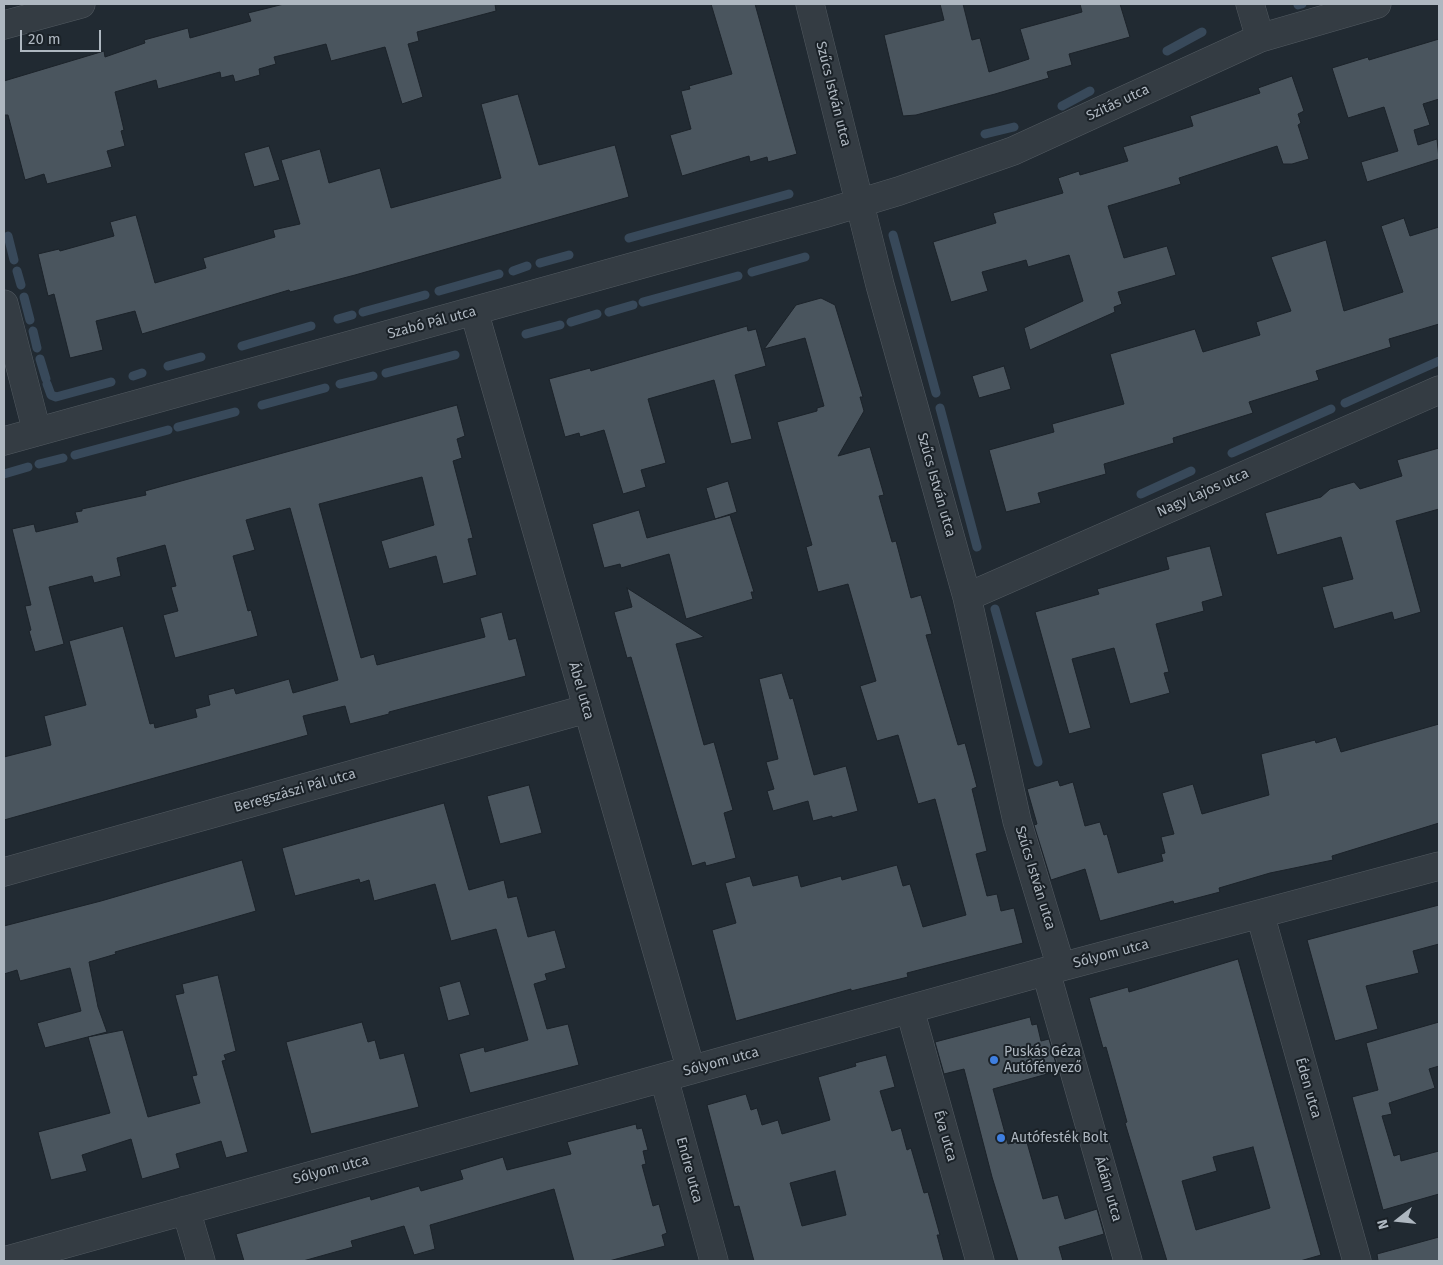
<!DOCTYPE html>
<html>
<head>
<meta charset="utf-8">
<style>
	body { margin:0 }
	#map { position:relative; width:1443px; height:1265px; overflow:hidden; background:#212a32; font-family:"Fira Sans",sans-serif }
	canvas { display:block }
	.frame { position:absolute; inset:0; border:5px solid #aeb7c0; pointer-events:none }
	.north { position:absolute; left:1373px; top:1195px; width:50px; height:50px; -webkit-text-stroke:4px #1a2127; paint-order:stroke; rotate:254deg; font-size:14px; font-weight:700; line-height:20px; text-align:center; color:#aeb7c0 }
	.north::after { content:''; display:block; margin:auto; width:18px; height:22px; background:#aeb7c0; clip-path:polygon(50% 0,100% 100%,50% 72%,0 100%) }
	.scale { position:absolute; left:20px; top:30px; width:81px; height:22px; box-sizing:border-box; border:2px solid #aeb7c0; border-top:0; padding-left:6px; font-size:15px; line-height:18px; white-space:nowrap; color:#aeb7c0; -webkit-text-stroke:4px #1a2127; paint-order:stroke }
</style>
</head>
<body>
<div id="map">
<canvas width="1443" height="1265"></canvas>
<div class="frame"></div>
<div class="north">N</div>
<div class="scale">20 m</div>
</div>
<script>
const context = document.querySelector('canvas').getContext('2d');
context.lineJoin = 'round';
function shape(rows) {
  const path = new Path2D();
  for (const r of rows) {
    path.moveTo(r[0], r[1]);
    for (let i = 2; i < r.length; i += 2) path.lineTo(r[i], r[i + 1]);
  }
  return path;
}
function trace(path, color, width, dash) {
  context.strokeStyle = color;
  context.lineWidth = width;
  context.lineCap = dash ? 'butt' : 'round';
  context.setLineDash(dash || []);
  context.stroke(path);
}
function fill(path, color) {
  context.fillStyle = color;
  context.fill(path, 'evenodd');
}
function label(font, color, halo, rows, align = 'center') {
  context.font = font + ' "Fira Sans",sans-serif';
  context.lineWidth = 4;
  context.setLineDash([]);
  context.textBaseline = 'middle';
  context.strokeStyle = halo;
  context.fillStyle = color;
  for (const [text, x, y, turn = 0] of rows) {
    context.save();
    context.translate(x, y);
    context.rotate((+turn || 0) * Math.PI / 180);
    context.textAlign = isNaN(turn) ? turn : align;
    if (halo) context.strokeText(text, 0, 0);
    context.fillText(text, 0, 0);
    context.restore();
  }
}
trace(shape([
	[1298,5,1302,4],
	[1167,51,1202,32],
	[1062,106,1090,91],
	[985,134,1014,127],
	[893,235,936,393],
	[8,236,14,260],
	[629,238,789,194],
	[540,263,569,255],
	[17,271,21,285],
	[513,271,527,266],
	[752,272,805,257],
	[439,291,499,274],
	[24,297,30,320],
	[643,302,738,276],
	[363,312,425,295],
	[609,312,633,305],
	[338,319,352,315],
	[571,322,597,314],
	[33,331,37,348],
	[526,334,560,325],
	[242,346,311,326],
	[40,359,46,379],
	[168,366,201,357],
	[386,373,455,355],
	[133,376,142,373],
	[47,384,51,395,56,397,111,382],
	[340,384,373,376],
	[1345,403,1439,361],
	[262,405,325,388],
	[940,408,977,547],
	[178,427,235,412],
	[1232,453,1331,409],
	[75,455,168,430],
	[39,464,63,458],
	[4,474,28,467],
	[1141,494,1191,471],
	[995,609,1038,762]
]), '#38495a', 9);
const building = shape([
	[284,4,495,4,496,11,417,32,419,41,408,44,423,97,402,104,385,47,331,61,326,44,274,57,276,64,259,69,260,75,235,82,233,75,221,78,220,72,158,89,156,80,115,92,124,130,121,131,125,146,107,151,112,167,47,184,44,174,25,180,8,115,4,115,4,81,104,51,105,57,145,43,144,40,188,28,190,38,251,21,248,13,284,4],
	[711,4,755,4,797,154,768,162,767,157,750,162,749,156,682,176,670,135,691,129,681,91,690,89,689,86,732,74,711,4],
	[940,4,963,4,972,40,980,38,989,72,1029,59,1020,29,1082,12,1080,4,1120,4,1130,37,1069,54,1072,65,1047,72,1049,78,995,94,916,115,903,116,884,35,944,20,940,4],
	[1439,39,1439,99,1423,104,1430,125,1414,130,1418,145,1437,139,1439,159,1367,182,1361,162,1398,151,1384,107,1348,118,1332,68,1368,57,1369,60,1439,39],
	[1292,76,1304,111,1298,114,1301,123,1298,125,1309,159,1292,164,1283,164,1277,146,1179,178,1181,184,1108,206,1124,258,1167,246,1176,275,1118,292,1122,304,1114,307,1115,312,1030,350,1024,328,1083,301,1069,255,1028,267,1026,260,982,272,988,291,951,302,933,242,996,223,993,213,1063,193,1058,178,1079,171,1080,175,1128,161,1123,147,1193,126,1190,116,1260,93,1258,88,1292,76],
	[518,94,539,165,615,145,629,197,355,275,290,292,289,290,142,334,135,311,96,321,103,350,70,358,54,294,48,296,38,254,59,249,60,251,114,236,110,222,136,215,155,283,206,268,203,258,275,237,273,230,300,224,281,160,320,149,329,183,380,168,391,208,501,178,481,104,518,94],
	[269,146,280,180,254,187,244,153,269,146],
	[1404,218,1410,236,1439,227,1439,324,1389,339,1391,347,1316,371,1319,380,1249,402,1253,413,1173,438,1174,443,1104,464,1106,474,1038,493,1041,503,1006,512,989,450,1054,432,1052,424,1124,404,1110,354,1195,329,1203,352,1260,335,1256,322,1291,311,1271,257,1326,240,1344,311,1403,292,1381,226,1404,218],
	[821,298,835,305,863,397,860,397,864,411,838,456,870,447,884,495,879,496,892,542,896,541,911,598,921,595,932,634,926,635,958,745,965,743,977,787,972,789,987,851,976,854,987,896,997,894,1001,911,1014,908,1023,943,907,973,908,977,851,991,851,989,736,1021,712,930,736,923,725,883,750,876,753,886,798,875,801,887,841,876,842,880,897,865,903,886,910,884,923,927,966,915,935,799,918,804,898,735,877,741,860,686,876,681,848,584,818,592,806,547,812,545,777,422,817,411,817,408,824,406,805,338,764,349,796,305,821,298],
	[747,326,748,331,756,329,766,366,735,375,752,439,731,444,714,380,648,399,666,463,641,470,646,487,623,494,604,430,580,437,579,433,565,437,549,379,590,368,591,371,747,326],
	[1004,366,1011,389,979,398,972,376,1004,366],
	[457,405,465,436,457,439,462,458,453,461,473,538,468,539,477,575,443,584,436,556,389,569,381,541,434,525,422,477,319,504,361,658,374,654,377,665,485,637,480,618,502,612,509,640,516,638,526,676,389,712,389,714,350,724,345,706,303,716,308,735,4,820,4,757,51,745,44,716,86,705,69,641,123,626,150,724,154,723,155,728,197,717,195,709,210,705,208,695,234,688,236,694,289,679,293,693,338,680,290,508,246,520,255,550,233,556,248,611,251,610,258,636,175,658,163,615,178,611,171,587,176,586,165,545,117,558,121,576,94,583,92,576,49,587,64,644,35,652,29,631,31,630,25,606,31,605,12,529,34,524,36,532,78,522,75,512,82,511,82,509,146,495,145,491,457,405],
	[1439,448,1439,509,1396,521,1421,612,1394,620,1392,612,1334,629,1322,587,1353,579,1341,537,1277,555,1265,513,1321,497,1330,489,1354,482,1360,489,1402,476,1397,460,1439,448],
	[728,481,737,512,715,519,706,488,728,481],
	[639,510,647,538,730,515,754,592,751,592,753,599,686,619,669,554,621,568,620,564,604,568,592,524,639,510],
	[1210,546,1223,596,1202,602,1204,611,1156,624,1169,672,1164,673,1170,693,1130,704,1114,648,1072,659,1091,728,1069,734,1035,612,1099,594,1097,589,1169,569,1166,557,1210,546],
	[627,588,704,637,676,644,704,745,714,742,733,810,724,813,736,858,706,866,705,862,692,866,631,657,627,658,614,612,632,607,627,588],
	[782,673,790,699,793,698,814,775,846,766,858,811,832,818,832,816,813,821,808,801,773,811,767,791,774,789,766,762,778,759,759,679,782,673],
	[1439,724,1439,823,1332,856,1333,860,1270,873,1219,888,1220,892,1174,904,1173,901,1100,921,1085,869,1051,880,1034,825,1037,824,1027,789,1058,780,1060,786,1073,782,1085,826,1100,822,1104,835,1107,834,1118,873,1163,861,1161,854,1165,853,1161,837,1174,834,1162,793,1193,784,1202,814,1269,795,1261,754,1315,740,1316,743,1336,737,1341,752,1439,724],
	[529,785,542,833,500,844,487,796,529,785],
	[444,803,469,890,504,880,508,898,517,896,528,937,555,930,566,968,545,974,547,980,534,984,547,1029,568,1024,579,1065,470,1093,459,1054,484,1047,485,1052,528,1040,496,929,451,941,435,884,374,901,369,880,360,883,359,879,295,896,282,848,444,803],
	[242,860,256,911,115,952,116,954,89,962,98,1007,107,1032,45,1048,37,1023,81,1011,70,968,20,981,17,970,4,974,4,926,101,901,242,860],
	[1439,905,1439,944,1413,951,1419,973,1366,986,1378,1029,1335,1041,1307,940,1439,905],
	[1238,959,1321,1255,1300,1261,1167,1261,1125,1123,1127,1122,1106,1047,1103,1048,1089,998,1128,987,1129,992,1238,959],
	[1253,1147,1270,1208,1196,1230,1182,1181,1217,1171,1213,1157,1253,1147],
	[218,975,236,1051,224,1055,226,1060,222,1061,248,1152,226,1158,221,1141,176,1154,180,1168,142,1179,131,1139,82,1155,87,1171,51,1180,38,1132,110,1113,88,1037,123,1030,148,1117,200,1103,192,1076,197,1075,175,995,184,993,182,984,218,975],
	[460,981,470,1015,448,1021,439,987,460,981],
	[1030,1017,1032,1025,1037,1024,1041,1041,1049,1039,1058,1071,993,1089,1008,1144,1026,1139,1043,1199,1058,1195,1065,1219,1097,1209,1104,1234,1059,1247,1063,1261,1018,1261,992,1177,964,1069,944,1074,935,1042,1030,1017],
	[362,1022,368,1042,375,1040,380,1059,404,1053,419,1107,311,1134,286,1042,362,1022],
	[1439,1022,1439,1066,1429,1069,1435,1088,1389,1103,1392,1114,1382,1116,1394,1156,1400,1154,1401,1161,1439,1151,1439,1194,1383,1210,1352,1097,1378,1090,1366,1043,1439,1022],
	[886,1055,895,1087,880,1091,892,1131,901,1128,907,1150,911,1148,924,1193,928,1192,940,1235,937,1235,944,1261,754,1261,739,1206,734,1207,707,1105,746,1094,751,1110,757,1108,762,1125,778,1120,782,1134,830,1120,818,1077,856,1066,855,1063,886,1055],
	[835,1171,846,1215,802,1226,790,1183,835,1171],
	[636,1124,637,1129,642,1128,648,1150,643,1151,646,1164,642,1165,653,1206,659,1204,663,1219,667,1233,662,1235,665,1246,609,1261,574,1261,554,1189,430,1225,435,1249,414,1255,404,1226,351,1241,353,1247,303,1261,244,1261,236,1234,370,1196,371,1200,419,1186,421,1191,463,1179,460,1170,503,1157,507,1170,571,1154,567,1142,636,1124],
	[1439,1237,1439,1261,1378,1261,1377,1254,1439,1237]
]);
fill(building, '#4a555e');
trace(building, '#1c232a', 1);
const minor = shape([
	[810,4,880,285,967,597,1017,821,1061,967],
	[1250,4,1260,38],
	[4,25,81,4],
	[4,304,37,432],
	[474,311,691,1070],
	[4,441,823,214,899,191,1013,151,1260,38,1377,4],
	[967,597,1439,390],
	[4,872,586,709],
	[1260,914,1357,1261],
	[1046,972,1128,1261],
	[910,1010,980,1261],
	[664,1078,714,1261],
	[186,1210,201,1261],
	[4,1261,1061,967,1439,866]
]);
trace(minor, '#525a61', 29);
trace(minor, '#343c43', 28);
for (const [x, y, r, color] of [
	[994,1060,5,"#3f7fe0"],
	[1001,1138,5,"#3f7fe0"]
]) {
  const dot = new Path2D();
  dot.arc(x, y, r, 0, 2 * Math.PI);
  context.fillStyle = color;
  context.fill(dot);
  trace(dot, '#1a2127', 2);
}
label('14px', '#aeb7c0', '#1a2127', [
	["Szűcs István utca",833,94,76],
	["Szitás utca",1118,103,-25],
	["Szabó Pál utca",432,323,-15],
	["Szűcs István utca",936,485,74],
	["Nagy Lajos utca",1203,493,-24],
	["Ábel utca",581,691,74],
	["Beregszászi Pál utca",295,791,-16],
	["Szűcs István utca",1035,878,73],
	["Sólyom utca",1111,954,-15],
	["Sólyom utca",721,1062,-15],
	["Éden utca",1308,1088,74],
	["Éva utca",945,1136,74],
	["Sólyom utca",331,1170,-15],
	["Endre utca",689,1170,75],
	["Ádám utca",1108,1189,74]
]);
label('14px', '#aeb7c0', '#1a2127', [
	["Puskás Géza",1004,1052],
	["Autófényező",1004,1068],
	["Autófesték Bolt",1011,1138]
], 'left');
</script>
</body>
</html>
